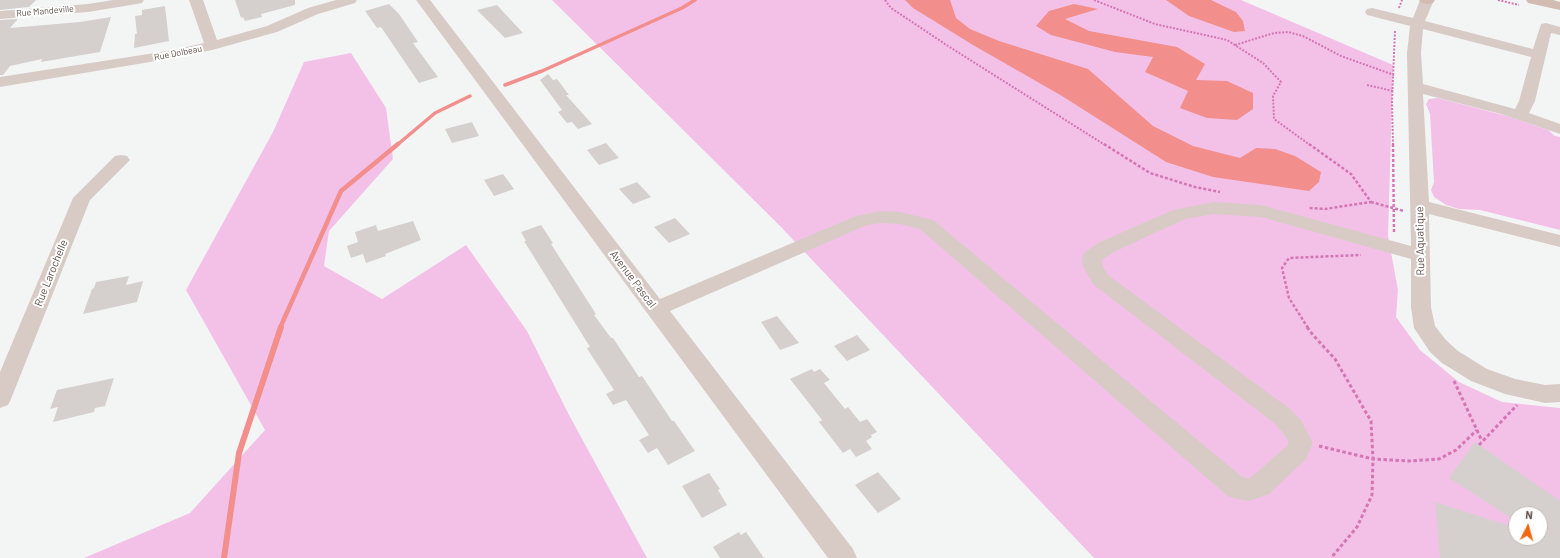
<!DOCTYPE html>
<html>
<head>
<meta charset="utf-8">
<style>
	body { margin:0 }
	#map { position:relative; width:1560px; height:558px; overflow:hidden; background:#f3f5f5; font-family:Barlow,sans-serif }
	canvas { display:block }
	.north { position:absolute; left:1508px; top:506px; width:40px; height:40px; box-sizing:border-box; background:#fff; border:1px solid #c0b9b6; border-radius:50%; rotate:6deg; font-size:11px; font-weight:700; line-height:16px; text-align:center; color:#625049 }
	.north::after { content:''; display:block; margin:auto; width:14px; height:18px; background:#f16811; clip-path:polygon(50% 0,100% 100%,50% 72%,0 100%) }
</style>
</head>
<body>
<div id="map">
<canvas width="1560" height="558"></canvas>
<div class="north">N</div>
</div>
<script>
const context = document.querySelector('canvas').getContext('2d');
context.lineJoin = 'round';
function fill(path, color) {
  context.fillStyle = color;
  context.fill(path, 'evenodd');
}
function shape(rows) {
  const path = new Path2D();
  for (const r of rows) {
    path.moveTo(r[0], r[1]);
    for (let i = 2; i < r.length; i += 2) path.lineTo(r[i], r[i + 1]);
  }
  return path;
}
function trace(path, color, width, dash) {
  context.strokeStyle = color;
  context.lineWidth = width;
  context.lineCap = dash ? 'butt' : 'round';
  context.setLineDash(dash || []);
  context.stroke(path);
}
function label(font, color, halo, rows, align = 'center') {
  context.font = font + ' Barlow,sans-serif';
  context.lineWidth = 4;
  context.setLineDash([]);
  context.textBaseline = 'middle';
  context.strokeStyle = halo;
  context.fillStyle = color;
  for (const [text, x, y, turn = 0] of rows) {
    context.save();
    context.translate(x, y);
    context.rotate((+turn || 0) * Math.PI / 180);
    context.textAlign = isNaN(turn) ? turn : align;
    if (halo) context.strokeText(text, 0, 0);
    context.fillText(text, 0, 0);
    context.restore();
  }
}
fill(shape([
	[552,0,1241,0,1393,65,1388,236,1398,290,1396,317,1420,350,1459,382,1502,402,1560,408,1560,558,1094,558,780,226],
	[1516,514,1540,514,1540,538,1516,538],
	[351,53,386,108,393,159,329,231,324,266,382,299,466,245,527,331,569,415,647,558,84,558,190,513,265,430,186,290,273,132,304,62],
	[1438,98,1507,116,1548,130,1555,136,1560,137,1560,230,1480,210,1459,209,1446,205,1434,197,1431,190,1434,182,1430,114,1426,104,1429,99]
]), '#f3c1e8');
fill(shape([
	[905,0,950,0,956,18,970,29,999,41,1088,69,1153,126,1193,146,1240,158,1256,148,1275,149,1295,156,1321,172,1319,182,1309,191,1213,177,1166,162,1062,96,973,45,913,8],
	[1166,0,1211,0,1236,12,1243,21,1245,31,1234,32,1189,16],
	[1074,4,1098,9,1065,19,1089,31,1177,47,1205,64,1196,80,1227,81,1253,93,1253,109,1237,120,1207,118,1180,108,1188,91,1145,72,1153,57,1115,52,1051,35,1036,26,1049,11]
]), '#f28f8c');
trace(shape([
	[505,85,542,71,682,8,695,0],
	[397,145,435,113,470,96]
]), '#f28f8c', 3.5);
trace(shape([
	[280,328,341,191,398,144]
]), '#f28f8c', 4.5);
trace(shape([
	[224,558,239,453,281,327]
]), '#f28f8c', 6);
fill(shape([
	[0,0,36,0,29,7,0,10],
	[235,0,295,0,295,5,261,14,262,17,245,21,243,17,241,18],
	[389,4,399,14,418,42,413,43,438,77,419,83,381,27,377,28,365,11],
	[497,5,509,18,523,33,505,38,477,10],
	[165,6,169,41,134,48,135,34,137,34,135,16,142,15,142,10],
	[111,17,100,52,41,62,42,59,10,66,3,75,0,75,0,20,18,19,10,28,80,22],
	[548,74,553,80,557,79,569,95,566,95,592,124,578,129,572,122,567,123,558,112,562,110,540,80],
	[472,122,479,136,452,143,445,129],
	[606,143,619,158,599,165,587,150],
	[503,174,514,189,494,196,484,180],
	[637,182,651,197,633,204,619,189],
	[675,218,690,234,669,243,654,227],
	[413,221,421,240,385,254,386,256,366,263,363,254,351,258,347,246,358,242,355,232,376,225,378,231],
	[541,225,553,243,551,244,596,314,594,315,611,338,613,338,639,377,642,376,672,421,674,421,695,451,668,465,657,448,648,453,639,440,649,435,626,400,613,405,606,394,614,390,588,350,587,348,590,347,524,241,526,241,521,232],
	[129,276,126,285,143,281,137,302,83,314,92,289,94,288,96,282],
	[777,316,799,343,780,350,761,322],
	[857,335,870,350,847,361,834,346],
	[812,369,814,372,820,369,830,380,824,383,845,409,848,407,860,422,867,419,877,432,871,435,872,437,866,441,872,449,856,457,850,449,843,453,819,422,822,420,790,379],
	[114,378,105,406,95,408,94,412,53,422,58,407,50,409,57,390],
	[1475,442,1560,501,1560,558,1440,558,1435,502,1516,528,1516,538,1540,538,1540,514,1516,514,1516,521,1449,478],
	[878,472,901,499,878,513,855,485],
	[709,473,720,489,718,490,727,505,702,518,682,486],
	[739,532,741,535,746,532,764,558,720,558,713,547]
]), '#d5d0cd');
trace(shape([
	[885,0,891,8,948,46,1105,145],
	[1094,0,1155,24,1227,40,1263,63,1281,82,1273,96,1274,119,1310,145],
	[1498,0,1519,5],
	[1399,8,1402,0],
	[1235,45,1274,33,1288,32,1303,36,1341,56,1394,75],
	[1367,85,1393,91],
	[1393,145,1392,102,1395,30]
]), '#d476b4', 2, [2, 1.5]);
trace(shape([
	[1104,144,1150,173,1195,187,1220,192],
	[1309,144,1351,174,1371,202,1325,209,1309,208],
	[1393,144,1394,233],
	[1371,202,1404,211],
	[1308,328,1289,298,1282,268,1289,258,1361,255]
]), '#d476b4', 2.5, [3, 2]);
trace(shape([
	[1307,327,1313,335,1335,359,1371,421,1373,459,1372,495,1357,527,1331,558],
	[1454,381,1482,441],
	[1479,445,1517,405],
	[1319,446,1373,459,1409,461,1439,459,1456,450,1477,430]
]), '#d476b4', 3, [3.5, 2.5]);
fill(shape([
	[113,0,144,0,142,3,137,4,88,12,0,19,0,11,88,4,113,0],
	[189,0,203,0,217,40,267,26,308,8,336,0,357,0,355,3,318,14,277,32,212,50,174,58,0,87,0,77,174,50,204,43,189,0],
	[416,0,430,0,660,299,856,216,881,211,900,212,933,220,1241,476,1249,479,1288,445,1288,441,1284,434,1274,423,1094,285,1083,267,1082,257,1085,252,1100,242,1173,210,1214,202,1261,205,1411,246,1407,53,1410,26,1367,15,1365,12,1367,9,1372,8,1413,18,1420,0,1434,0,1425,21,1533,49,1541,24,1546,23,1560,27,1560,35,1551,33,1535,101,1529,113,1560,124,1560,134,1501,114,1423,94,1429,202,1560,235,1560,247,1429,214,1431,307,1435,326,1446,340,1458,351,1487,369,1515,379,1545,385,1560,384,1560,402,1545,403,1505,394,1471,381,1442,363,1430,352,1414,328,1411,307,1411,259,1261,217,1214,214,1185,219,1114,252,1102,260,1103,267,1108,275,1290,409,1301,420,1312,441,1312,445,1306,459,1269,494,1249,501,1237,499,1228,496,1223,492,920,229,900,224,881,223,867,225,670,311,853,549,857,558,828,558,416,0],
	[1423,29,1531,57,1519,101,1515,109,1423,84,1421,53,1423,29],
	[121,155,127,156,130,160,90,200,11,399,8,405,0,408,0,372,73,198,115,156,121,155]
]), '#d8cbc6');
fill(shape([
	[1419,0,1435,0,1433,3,1428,4,1421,3,1419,0],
	[1526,0,1553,0,1560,2,1560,10,1528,3,1526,0]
]), '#d2bcb2');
label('9px', '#625049', '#fff', [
	["Rue Mandeville",45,11,-5],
	["Rue Dolbeau",178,53,-11]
]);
label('11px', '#625049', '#fff', [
	["Rue Aquatique",1420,241,-91],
	["Rue Larochelle",51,273,-68],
	["Avenue Pascal",633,279,53]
]);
</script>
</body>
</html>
